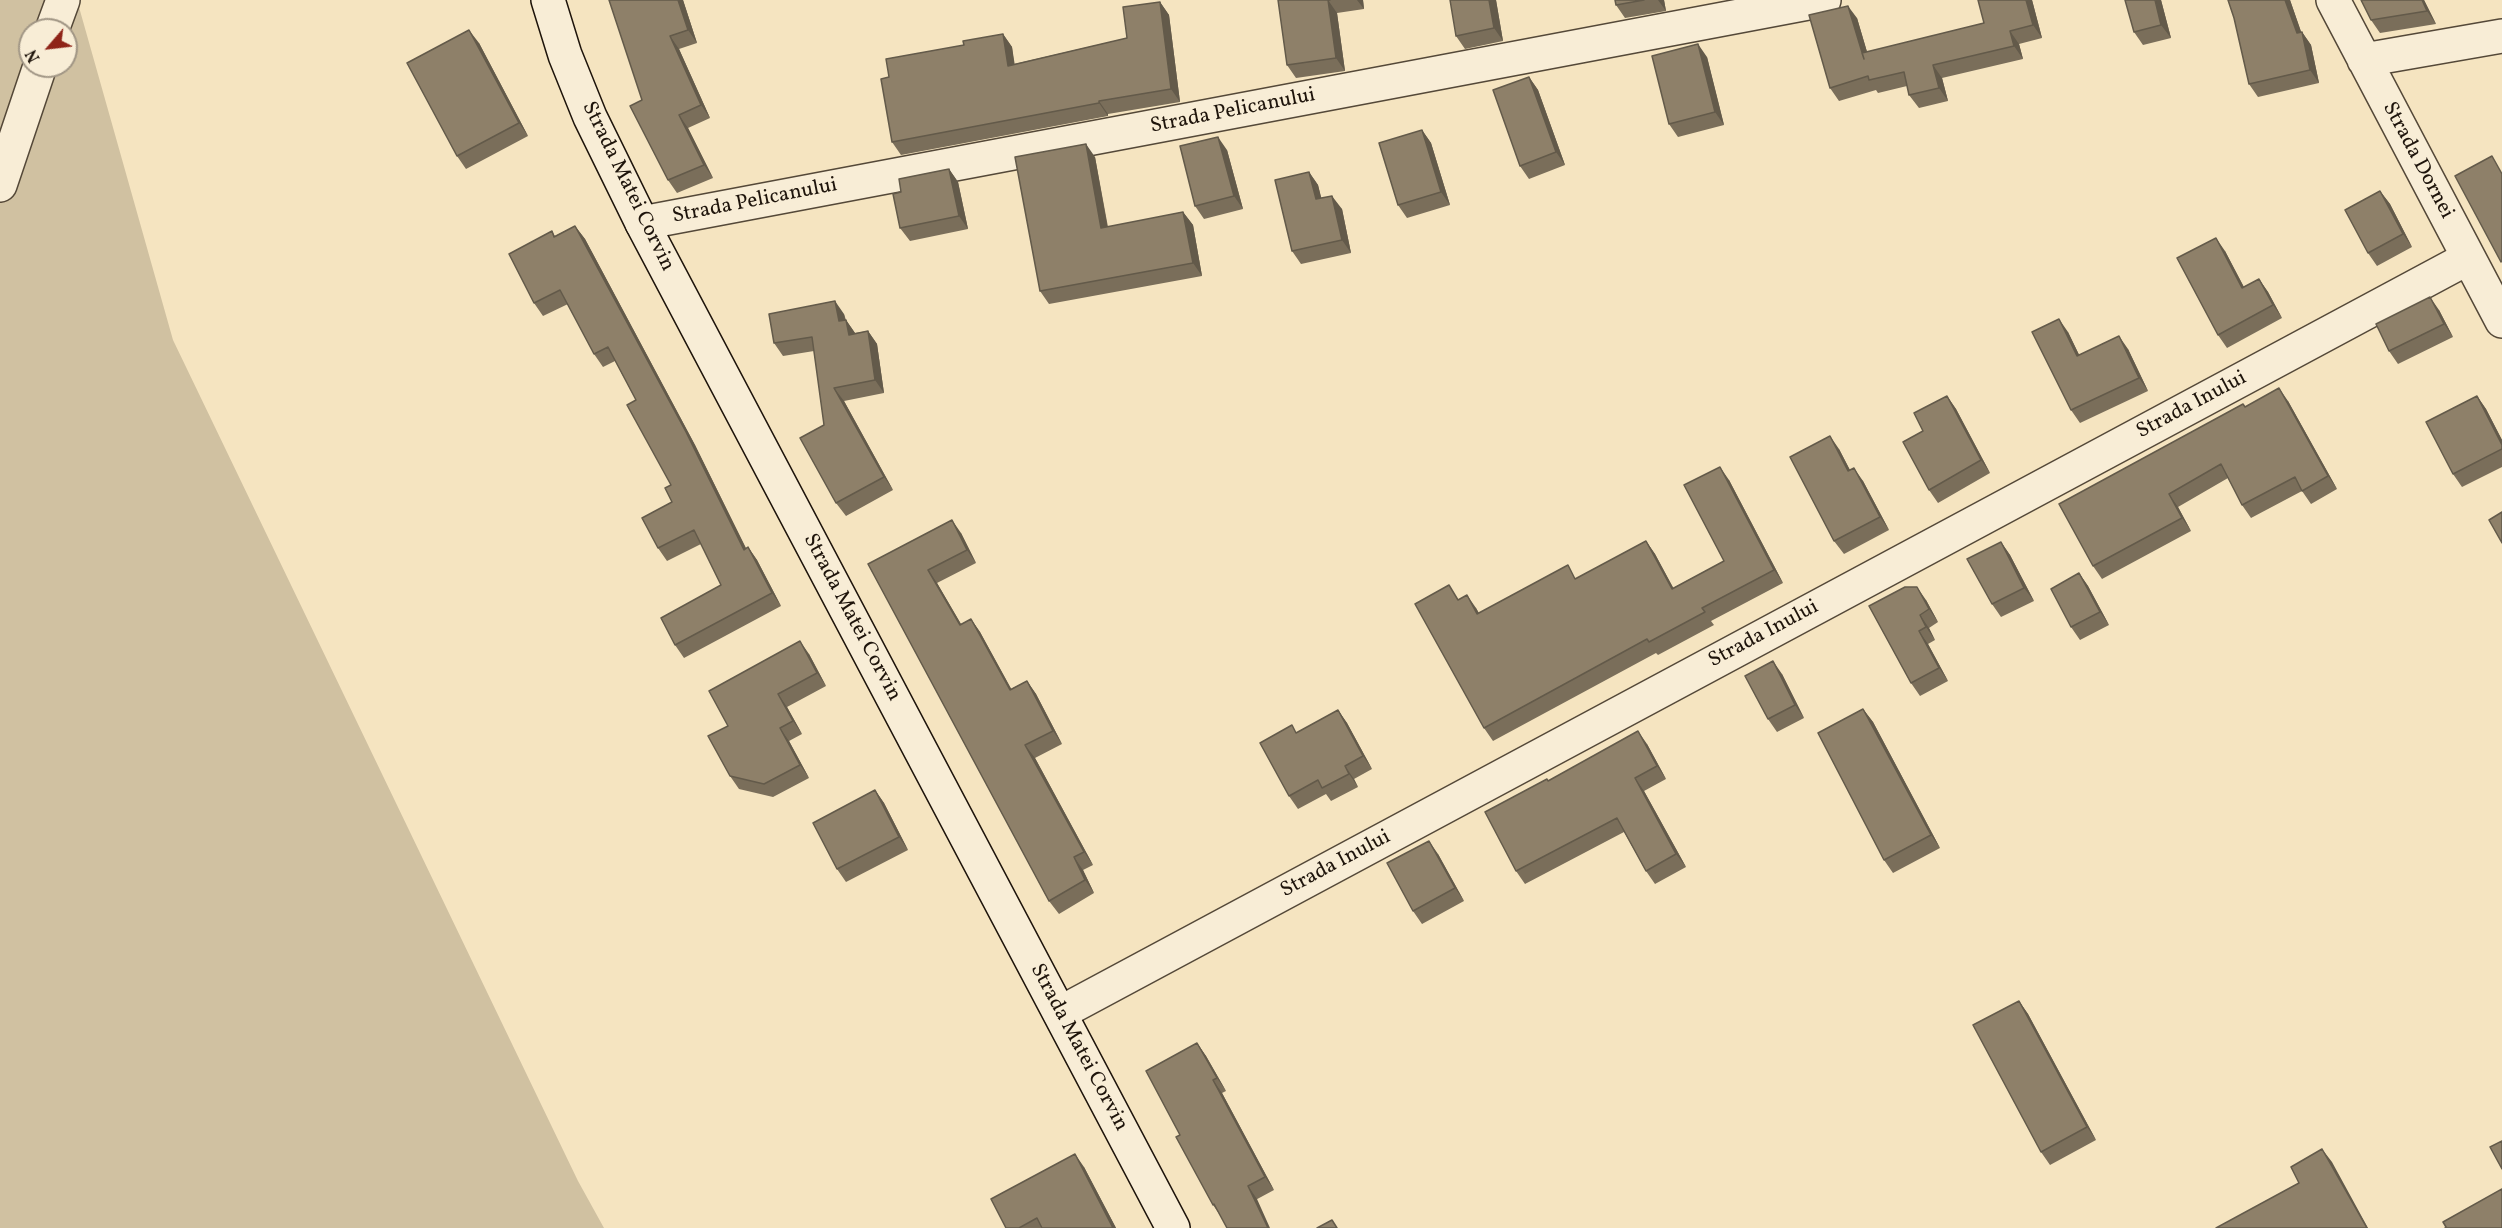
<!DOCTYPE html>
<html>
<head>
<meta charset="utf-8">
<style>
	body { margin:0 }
	#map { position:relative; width:2502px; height:1228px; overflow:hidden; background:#f5e4c0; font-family:Vollkorn,serif }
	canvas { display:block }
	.north { position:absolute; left:18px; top:18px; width:60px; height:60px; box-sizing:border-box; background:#f8edd6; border:2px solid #a19685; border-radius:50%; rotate:242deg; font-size:16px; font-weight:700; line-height:24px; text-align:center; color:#1e140b }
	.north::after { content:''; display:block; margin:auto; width:21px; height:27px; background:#8f2418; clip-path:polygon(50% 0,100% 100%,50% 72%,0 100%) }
</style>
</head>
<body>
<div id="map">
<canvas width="2502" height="1228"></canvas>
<div class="north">N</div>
</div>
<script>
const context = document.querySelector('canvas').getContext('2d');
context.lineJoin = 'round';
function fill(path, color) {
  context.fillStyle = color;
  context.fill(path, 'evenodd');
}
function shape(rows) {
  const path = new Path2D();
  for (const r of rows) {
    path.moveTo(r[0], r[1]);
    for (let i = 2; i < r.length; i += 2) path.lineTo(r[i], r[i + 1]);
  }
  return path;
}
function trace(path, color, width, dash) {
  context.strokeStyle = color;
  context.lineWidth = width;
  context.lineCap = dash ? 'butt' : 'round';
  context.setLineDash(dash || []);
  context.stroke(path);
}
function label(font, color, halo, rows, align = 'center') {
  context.font = font + ' Vollkorn,serif';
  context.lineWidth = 4.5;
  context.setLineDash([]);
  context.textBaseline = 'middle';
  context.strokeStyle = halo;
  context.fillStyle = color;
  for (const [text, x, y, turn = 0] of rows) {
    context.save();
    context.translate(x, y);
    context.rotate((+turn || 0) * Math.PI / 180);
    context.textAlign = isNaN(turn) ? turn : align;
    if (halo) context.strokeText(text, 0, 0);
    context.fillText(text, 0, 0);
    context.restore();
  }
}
fill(shape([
	[0,0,77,0,173,340,578,1181,604,1228,0,1228],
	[30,30,66,30,66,66,30,66]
]), '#d0c1a1');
const minor = shape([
	[2333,0,2502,321],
	[2364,60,2502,36],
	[642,223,1824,0],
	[1060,1013,2468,258]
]);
const tertiary = shape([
	[52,30,63,0],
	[0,185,40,66]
]);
const secondary = shape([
	[548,0,565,55,590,117,642,223,1173,1228]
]);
trace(minor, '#544838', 36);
trace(tertiary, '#544838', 36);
trace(secondary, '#1e140b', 36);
trace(minor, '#f8edd6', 33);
trace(tertiary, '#f8edd6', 33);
trace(secondary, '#f8edd6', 33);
fill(shape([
	[683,0,697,43,679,49,710,118,688,128,713,178,677,193,668,180,642,100],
	[1278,0,1363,0,1364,9,1337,13,1345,71,1296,78,1287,65],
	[1496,0,1503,41,1465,49,1456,36],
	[1615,0,1664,0,1666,11,1625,18,1616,5],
	[2032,0,2042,38,2019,44,2023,59,1942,78,1948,101,1919,108,1909,95,1907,86,1878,93,1876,90,1839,101,1830,88,1857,18,1867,52,1984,23],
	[2161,0,2171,38,2143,45,2134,32],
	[2228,0,2290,0,2301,32,2302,32,2311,45,2319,83,2258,97,2249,84,2234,18],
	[2424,0,2436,24,2380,33,2371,20],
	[1160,2,1169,15,1180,102,1108,114,1108,116,901,155,892,142,889,77,964,45,1003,34,1012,47,1014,64,1127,38],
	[479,43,528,136,466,169,457,156],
	[1707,57,1724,125,1678,137,1669,124],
	[1529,77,1538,90,1565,165,1529,179,1520,166],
	[1422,130,1431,143,1450,205,1407,218,1398,205],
	[1227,150,1243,209,1204,219,1195,206],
	[1095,157,1108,227,1183,212,1193,225,1202,276,1049,304,1040,291],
	[949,169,958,182,968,229,910,241,900,228,901,192],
	[1309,172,1318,185,1321,198,1342,209,1351,253,1301,264,1292,251],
	[2380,191,2390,204,2412,247,2377,266,2368,253],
	[575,226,585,239,695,445,746,548,748,547,757,560,781,606,684,658,675,645,721,585,701,544,667,561,658,548,672,502,671,485,636,400,615,361,603,367,594,354,568,304,543,316,534,303,552,231,555,236],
	[2225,251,2244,287,2259,279,2268,292,2282,318,2227,348,2218,335],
	[2439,310,2453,337,2398,364,2389,351],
	[844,314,846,320,855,333,868,331,877,344,884,393,844,401,893,490,846,516,836,503,824,425,814,351,783,356,774,343],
	[2068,332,2079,355,2128,349,2148,391,2080,423,2071,410],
	[1947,396,1956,409,1990,473,1938,503,1929,490,1923,431],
	[2477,396,2486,409,2502,440,2502,467,2462,487,2453,474],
	[2288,401,2337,489,2311,504,2302,491,2251,518,2242,505,2228,478,2178,507,2191,531,2102,579,2093,566,2245,407],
	[1839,449,1850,470,1863,481,1889,530,1844,554,1834,541],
	[1729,480,1783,583,1711,621,1714,625,1658,655,1656,653,1493,741,1484,728,1459,599,1476,608,1479,613,1577,578,1646,541,1655,554,1673,588,1724,561],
	[961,533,976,563,937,583,961,624,971,619,980,632,1011,689,1027,681,1036,694,1062,744,1035,758,1093,865,1083,870,1094,893,1059,914,1049,901,868,564],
	[2001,542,2010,555,2034,601,2001,617,1992,604],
	[2079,573,2088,586,2109,625,2080,640,2071,627],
	[1926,600,1938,622,1929,628,1935,640,1928,644,1948,681,1920,696,1911,683,1869,606],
	[809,654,826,686,787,707,802,734,789,741,809,778,773,797,739,789,730,776,728,726],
	[1782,674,1804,718,1777,732,1768,719],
	[1863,709,1873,722,1940,848,1893,873,1884,860],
	[1338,710,1347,723,1372,769,1354,779,1358,787,1331,801,1326,794,1298,809,1289,796,1297,733],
	[1647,744,1666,779,1644,791,1686,867,1655,884,1646,871,1624,832,1525,884,1516,871,1549,781],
	[875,790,884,803,908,850,846,882,837,869],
	[1438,854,1464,901,1422,924,1413,911],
	[2019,1001,2028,1014,2096,1140,2050,1165,2041,1152],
	[1197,1043,1206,1056,1226,1091,1222,1093,1274,1190,1222,1218,1213,1205,1180,1135],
	[1084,1167,1116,1228,1006,1228]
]), '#7a6e5a');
fill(shape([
	[678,0,683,0,697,43,688,30],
	[1328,0,1337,13,1345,71,1336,58],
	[1357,0,1363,0,1364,9],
	[1489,0,1496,0,1503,41,1494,28],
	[1658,0,1664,0,1666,11],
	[2026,0,2032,0,2042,38,2033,25],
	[2155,0,2161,0,2171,38,2161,25],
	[2285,0,2290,0,2304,40,2302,32,2311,45,2319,83,2310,70],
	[2422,0,2424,0,2436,24,2427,11],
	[1160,2,1169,15,1180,102,1171,89],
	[1848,6,1857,18,1873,72,1864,59],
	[469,30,479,43,528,136,519,123],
	[2010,31,2019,44,2023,59,2014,46],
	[1003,34,1012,47,1017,79,1008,66],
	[670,36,679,49,710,118,701,105],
	[1698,44,1707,57,1724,125,1715,112],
	[1933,65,1942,78,1948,101,1939,88],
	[1529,77,1538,90,1565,165,1556,152],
	[1099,101,1108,114,1108,116,1099,103],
	[679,115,688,128,713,178,704,165],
	[1422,130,1431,143,1450,205,1441,192],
	[1218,137,1227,150,1243,209,1234,196],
	[1086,144,1095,157,1110,241,1101,228],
	[949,169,958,182,968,229,959,216],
	[1309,172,1318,185,1325,212,1316,199],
	[2380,191,2390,204,2412,247,2403,234],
	[1332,196,1342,209,1351,253,1342,240],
	[1183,212,1193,225,1202,276,1193,263],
	[575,226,585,239,695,445,753,563,744,550],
	[2216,238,2225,251,2251,301,2242,288],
	[2259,279,2268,292,2282,318,2273,305],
	[2430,297,2439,310,2453,337,2444,324],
	[835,301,844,314,848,334,839,321],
	[2059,319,2068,332,2086,369,2077,356],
	[846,320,855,333,858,348,849,335],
	[868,331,877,344,884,393,875,380],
	[2119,336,2128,349,2148,391,2139,378],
	[834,388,844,401,893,490,884,477],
	[2279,388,2288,401,2337,489,2328,476],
	[1947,396,1956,409,1990,473,1981,460],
	[2477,396,2486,409,2502,440,2502,445],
	[1830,436,1839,449,1857,484,1848,471],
	[1720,467,1729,480,1783,583,1774,570],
	[1854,468,1863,481,1889,530,1880,517],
	[2169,494,2178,507,2191,531,2182,518],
	[952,520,961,533,976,563,967,550],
	[1646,541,1655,554,1681,602,1672,589],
	[2001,542,2010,555,2034,601,2024,588],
	[748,547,757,560,781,606,772,593],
	[928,570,937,583,969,638,960,625],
	[2079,573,2088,586,2109,625,2100,612],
	[1917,587,1926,600,1938,622,1929,609],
	[1467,595,1476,608,1486,627,1477,614],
	[1920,615,1929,628,1935,640,1926,627],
	[971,619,980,632,1019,703,1010,690],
	[1919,631,1928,644,1948,681,1939,668],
	[800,641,809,654,826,686,817,673],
	[1773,661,1782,674,1804,718,1795,705],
	[1027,681,1036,694,1062,744,1053,731],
	[778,694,787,707,802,734,793,721],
	[1863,709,1873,722,1940,848,1931,835],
	[1338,710,1347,723,1372,769,1363,756],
	[780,728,789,741,809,778,800,765],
	[1638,731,1647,744,1666,779,1657,766],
	[1025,745,1035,758,1093,865,1084,852],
	[1345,766,1354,779,1358,787,1349,774],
	[1635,778,1644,791,1686,867,1676,854],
	[875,790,884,803,908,850,899,837],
	[1429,841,1438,854,1464,901,1455,888],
	[1074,857,1083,870,1094,893,1085,880],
	[2019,1001,2028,1014,2096,1140,2087,1127],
	[1197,1043,1206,1056,1226,1091,1217,1078],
	[1213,1080,1222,1093,1274,1190,1265,1177],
	[2322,1149,2332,1162,2368,1228,2367,1228],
	[1075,1154,1084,1167,1116,1228,1113,1228],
	[1248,1186,1257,1199,1270,1228,1268,1228]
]), '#635a4a');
const building = shape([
	[609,0,678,0,688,30,670,36,701,105,679,115,704,165,668,180,630,106,642,100,609,0],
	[1278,0,1330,0,1328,0,1336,58,1287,65,1278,0],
	[1450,0,1489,0,1494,28,1456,36,1450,0],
	[1615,0,1644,0,1616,5,1615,0],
	[1978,0,2026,0,2033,25,2010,31,2014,46,1933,65,1939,88,1909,95,1904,72,1869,80,1868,76,1830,88,1809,15,1848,6,1864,59,1862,53,1984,23,1978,0],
	[2125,0,2155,0,2161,25,2134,32,2125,0],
	[2228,0,2285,0,2297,33,2302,32,2310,70,2249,84,2234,18,2228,0],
	[2361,0,2422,0,2427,11,2371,20,2361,0],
	[1160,2,1171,89,1099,101,1099,103,892,142,881,79,889,77,886,59,964,45,963,41,1003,34,1008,66,1127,38,1123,7,1160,2],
	[469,30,519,123,457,156,407,63,469,30],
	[1698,44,1715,112,1669,124,1652,56,1698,44],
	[1529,77,1556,152,1520,166,1493,90,1529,77],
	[1422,130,1441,192,1398,205,1379,143,1422,130],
	[1218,137,1234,196,1195,206,1180,146,1218,137],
	[1086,144,1101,228,1183,212,1193,263,1040,291,1015,157,1086,144],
	[2492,156,2502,174,2502,261,2501,262,2455,176,2492,156],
	[949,169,959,216,900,228,893,194,901,192,899,179,949,169],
	[1309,172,1316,199,1332,196,1342,240,1292,251,1275,180,1309,172],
	[2380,191,2403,234,2368,253,2345,210,2380,191],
	[575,226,686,432,744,550,748,547,772,593,675,645,661,618,721,585,694,530,658,548,642,518,672,502,665,488,671,485,627,405,636,400,608,347,594,354,560,290,534,303,509,254,552,231,554,237,575,226],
	[2216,238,2242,288,2259,279,2273,305,2218,335,2177,258,2216,238],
	[2430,297,2444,324,2389,351,2376,324,2430,297],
	[835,301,839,321,846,320,849,335,868,331,875,380,834,388,884,477,836,503,800,438,824,425,812,337,774,343,769,314,835,301],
	[2059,319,2077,356,2119,336,2139,378,2071,410,2032,332,2059,319],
	[2279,388,2328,476,2302,491,2295,477,2242,505,2221,464,2169,494,2182,518,2093,566,2059,504,2243,404,2245,407,2279,388],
	[1947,396,1981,460,1929,490,1903,442,1923,431,1914,413,1947,396],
	[2477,396,2502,445,2502,449,2453,474,2426,422,2477,396],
	[1830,436,1848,471,1854,468,1880,517,1834,541,1790,457,1830,436],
	[1720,467,1774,570,1702,608,1705,612,1649,642,1647,639,1484,728,1415,604,1449,585,1458,600,1467,595,1477,614,1568,565,1575,579,1646,541,1672,589,1724,561,1684,485,1720,467],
	[2502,512,2502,543,2489,520,2502,512],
	[952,520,967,550,928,570,960,625,971,619,1010,690,1027,681,1053,731,1025,745,1084,852,1074,857,1085,880,1049,901,868,564,952,520],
	[2001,542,2024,588,1992,604,1967,559,2001,542],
	[2079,573,2100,612,2071,627,2051,589,2079,573],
	[1905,587,1917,587,1929,609,1920,615,1926,627,1919,631,1939,668,1911,683,1869,606,1905,587],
	[800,641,817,673,778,694,793,721,780,728,800,765,764,784,730,776,708,736,728,726,709,691,800,641],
	[1773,661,1795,705,1768,719,1745,676,1773,661],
	[1863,709,1931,835,1884,860,1818,733,1863,709],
	[1338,710,1363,756,1345,766,1349,774,1322,788,1318,780,1289,796,1260,743,1292,725,1296,733,1338,710],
	[1638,731,1657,766,1635,778,1676,854,1646,871,1617,818,1516,871,1485,812,1547,779,1548,781,1638,731],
	[875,790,899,837,837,869,813,823,875,790],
	[1429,841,1455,888,1413,911,1387,863,1429,841],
	[2019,1001,2087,1127,2041,1152,1973,1025,2019,1001],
	[1197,1043,1217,1078,1213,1080,1265,1177,1248,1186,1268,1228,1227,1228,1214,1204,1213,1205,1176,1137,1180,1135,1146,1071,1197,1043],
	[2502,1141,2502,1169,2490,1147,2502,1141],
	[2322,1149,2367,1228,2216,1228,2299,1183,2291,1167,2322,1149],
	[1075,1154,1113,1228,1042,1228,1037,1218,1019,1228,1006,1228,991,1199,1075,1154],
	[2502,1189,2502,1228,2445,1228,2446,1227,2443,1222,2502,1189],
	[1332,1220,1337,1228,1317,1228,1332,1220]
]);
fill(building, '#8e8069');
trace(building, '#635a4a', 1.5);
label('21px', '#1e140b', '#f8edd6', [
	["Strada Pelicanului",1233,112,-11],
	["Strada Dornei",2417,161,62],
	["Strada Matei Corvin",627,187,64],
	["Strada Pelicanului",755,202,-11],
	["Strada Inului",2192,406,-28],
	["Strada Matei Corvin",851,618,62],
	["Strada Inului",1764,635,-28],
	["Strada Inului",1336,865,-28],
	["Strada Matei Corvin",1078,1048,62]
]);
</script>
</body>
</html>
